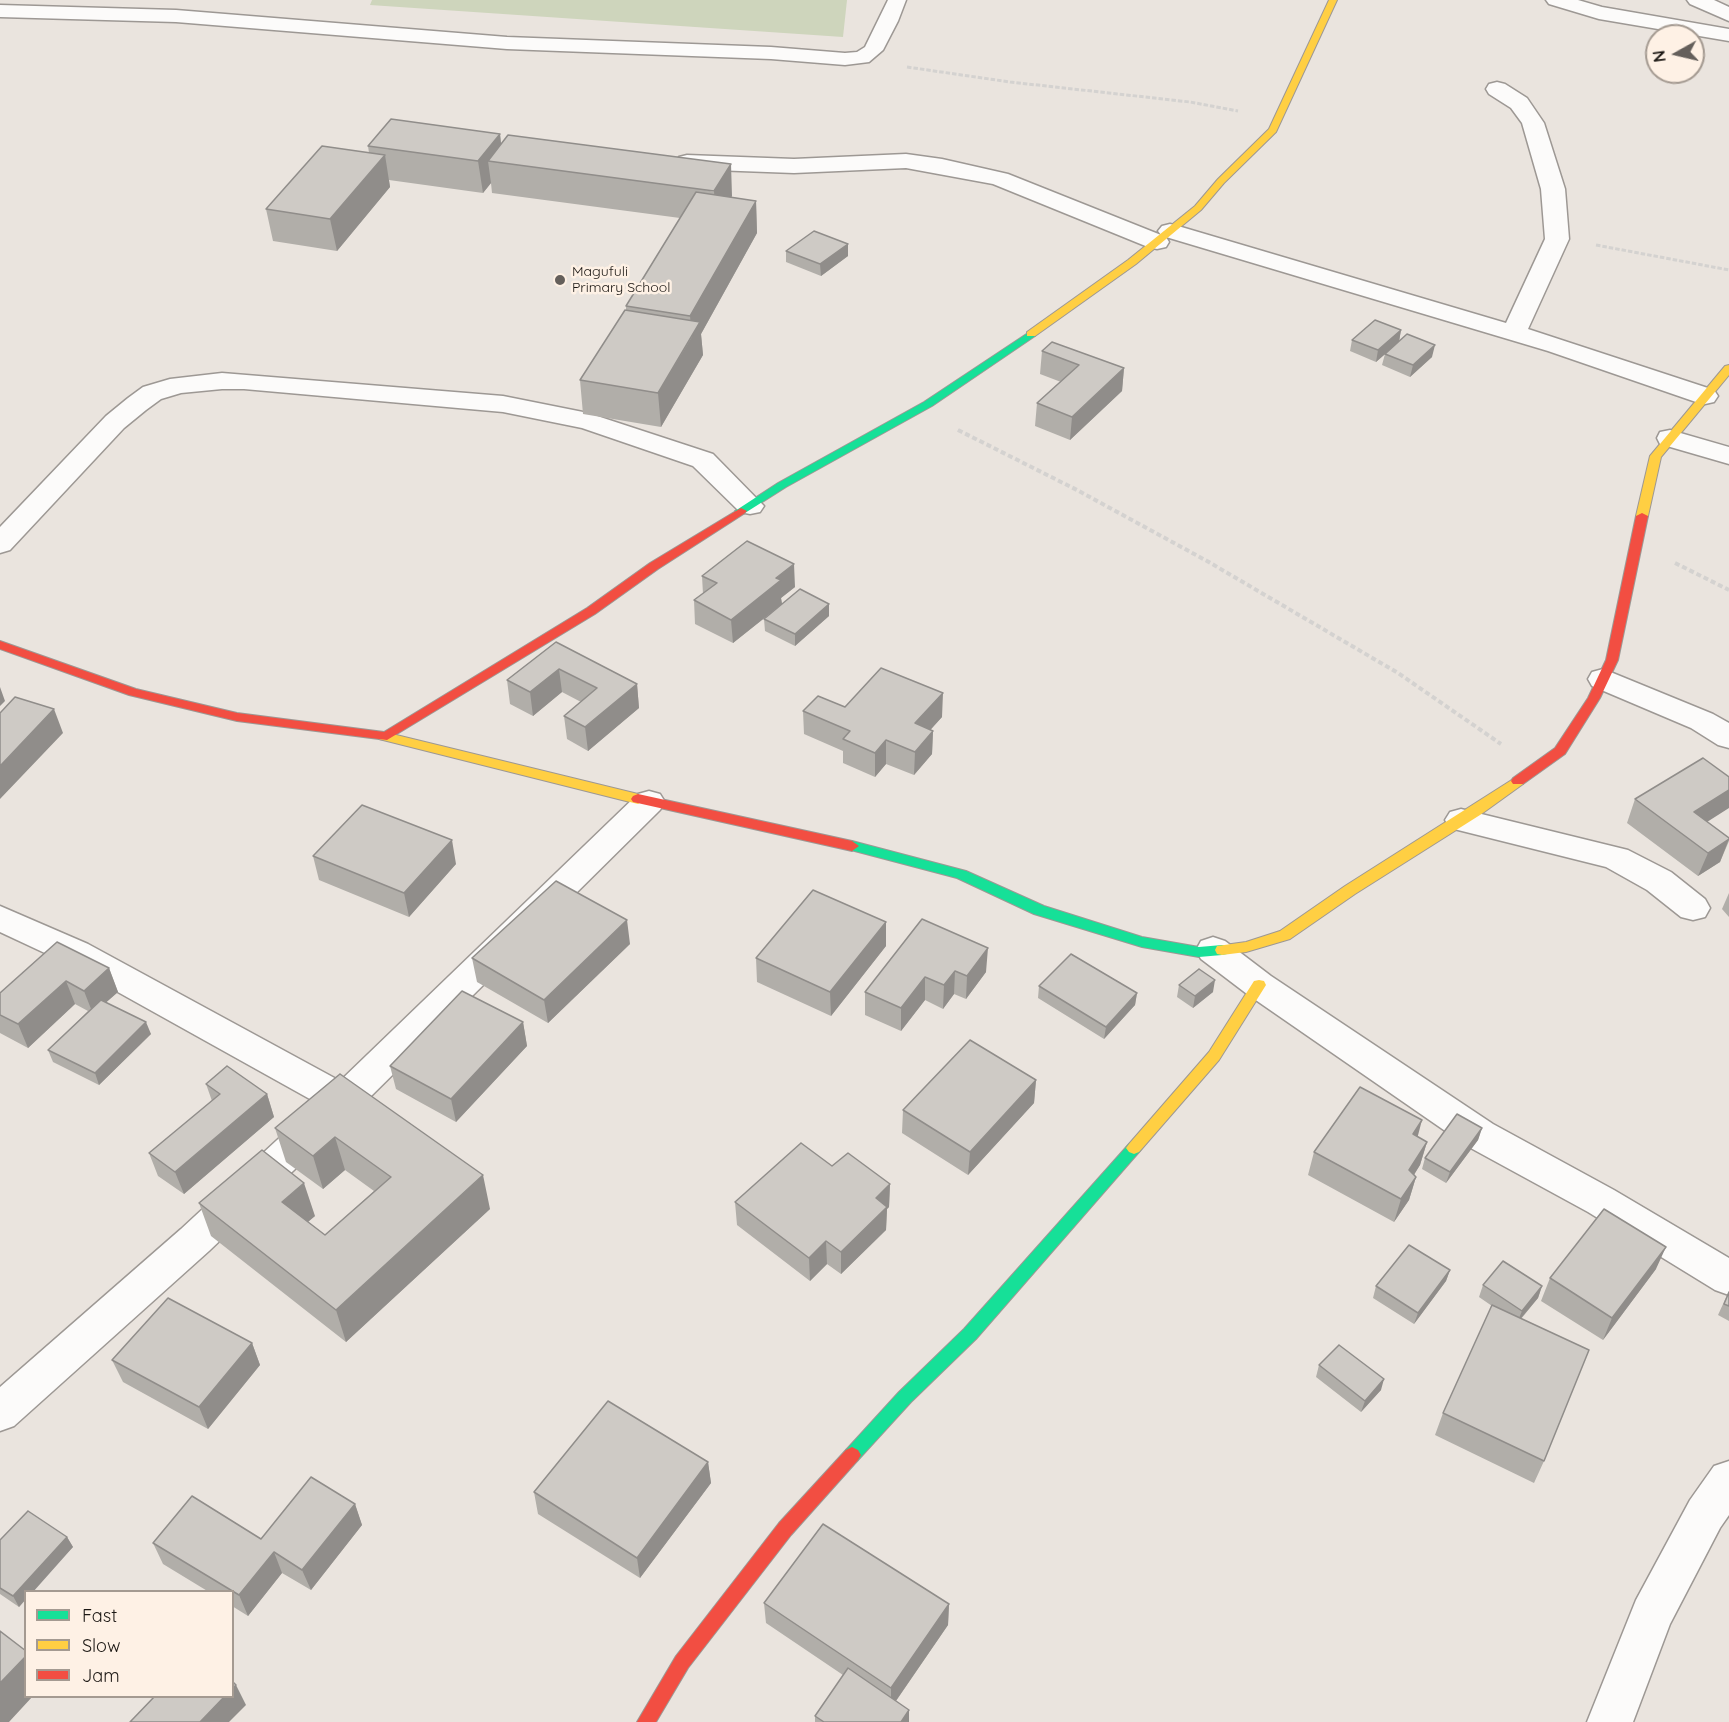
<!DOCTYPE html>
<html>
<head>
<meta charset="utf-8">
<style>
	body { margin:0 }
	#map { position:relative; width:1729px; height:1722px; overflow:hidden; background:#eae4de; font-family:Quicksand,sans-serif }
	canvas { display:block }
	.legend { position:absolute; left:24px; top:1590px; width:210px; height:108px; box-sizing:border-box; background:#fef1e5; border:2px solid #a49a91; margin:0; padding:8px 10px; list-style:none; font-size:18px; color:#1c1814 }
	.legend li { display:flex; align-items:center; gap:12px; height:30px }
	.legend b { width:30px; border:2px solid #a49a91 }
	.north { position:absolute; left:1645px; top:24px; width:60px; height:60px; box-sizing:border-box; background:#fef1e5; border:2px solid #a49a91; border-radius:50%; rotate:262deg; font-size:16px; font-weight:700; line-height:24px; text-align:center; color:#1c1814 }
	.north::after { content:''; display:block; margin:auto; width:21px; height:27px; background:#645f5b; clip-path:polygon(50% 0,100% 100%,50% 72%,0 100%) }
</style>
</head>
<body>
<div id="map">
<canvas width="1729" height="1722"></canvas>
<ul class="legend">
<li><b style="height:8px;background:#16e098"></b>Fast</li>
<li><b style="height:8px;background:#ffcf43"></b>Slow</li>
<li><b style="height:8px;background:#f24e42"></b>Jam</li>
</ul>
<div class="north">N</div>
</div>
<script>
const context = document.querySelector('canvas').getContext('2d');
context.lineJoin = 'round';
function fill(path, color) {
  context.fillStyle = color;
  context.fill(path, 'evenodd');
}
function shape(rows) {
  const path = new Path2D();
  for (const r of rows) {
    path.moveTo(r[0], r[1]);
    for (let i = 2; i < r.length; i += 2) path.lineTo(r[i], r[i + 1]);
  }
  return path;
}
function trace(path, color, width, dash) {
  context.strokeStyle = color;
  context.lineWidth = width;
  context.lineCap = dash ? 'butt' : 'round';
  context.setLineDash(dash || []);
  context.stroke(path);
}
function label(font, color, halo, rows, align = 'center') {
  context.font = font + ' Quicksand,sans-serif';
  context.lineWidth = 5;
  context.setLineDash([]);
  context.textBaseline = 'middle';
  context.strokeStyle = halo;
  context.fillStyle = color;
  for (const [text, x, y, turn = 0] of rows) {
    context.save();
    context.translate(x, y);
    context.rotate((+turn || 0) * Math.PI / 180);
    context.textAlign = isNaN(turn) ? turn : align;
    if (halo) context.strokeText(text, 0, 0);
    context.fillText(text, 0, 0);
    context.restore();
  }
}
fill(shape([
	[372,0,847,0,843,37,370,5]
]), '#ced5bc');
const lane = shape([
	[888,0,906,0,898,21,883,50,869,62,845,65,771,59,507,49,176,22,0,17,0,5,176,10,507,37,771,47,845,53,857,52,865,47,888,0]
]);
const street = shape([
	[1546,0,1578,0,1602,7,1729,29,1729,41,1599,19,1549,4,1546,0],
	[1687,0,1714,0,1729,7,1729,21,1690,4,1687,0],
	[1497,82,1505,84,1527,98,1544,123,1565,189,1569,239,1528,329,1714,390,1718,396,1714,402,1705,404,1696,402,1548,351,1166,237,1169,242,1166,247,1157,249,1148,247,993,184,906,168,794,173,687,169,679,167,676,162,679,157,687,155,794,159,906,154,942,159,1008,174,1161,235,1158,231,1162,226,1170,224,1178,226,1506,323,1545,239,1541,189,1522,123,1511,108,1489,94,1486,89,1489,84,1497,82],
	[222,373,503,396,588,413,713,454,764,506,760,512,750,514,740,512,693,466,582,428,503,412,244,389,222,389,181,393,161,399,146,410,124,428,10,550,0,553,0,527,106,416,128,398,143,387,170,379,222,373],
	[1670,430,1729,447,1729,464,1660,444,1657,438,1660,432,1670,430],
	[1603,669,1713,714,1729,723,1729,748,1718,745,1691,728,1592,686,1588,679,1592,672,1603,669],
	[649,791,660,794,665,802,660,810,357,1110,209,1251,14,1426,0,1431,0,1387,181,1229,317,1103,64,962,0,932,0,906,88,944,340,1081,638,794,649,791],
	[1461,809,1628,850,1671,872,1705,899,1710,908,1705,917,1693,920,1681,917,1647,890,1606,867,1450,828,1445,820,1450,812,1461,809],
	[1213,937,1225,941,1271,976,1493,1124,1614,1190,1729,1258,1729,1295,1715,1290,1588,1212,1467,1146,1247,994,1201,959,1196,950,1201,941,1213,937],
	[1729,1461,1729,1515,1720,1528,1670,1624,1633,1722,1587,1722,1636,1600,1690,1500,1714,1466,1729,1461]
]);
const fast = shape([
	[1031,331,1035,332,1035,336,932,406,786,487,745,513,741,514,735,511,778,483,924,402,1031,331],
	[852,841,966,871,1044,906,1142,937,1199,947,1222,945,1227,946,1229,950,1227,954,1222,955,1199,957,1142,947,1034,914,957,878,847,849,845,846,852,841],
	[1134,1142,1139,1144,1142,1148,1139,1152,976,1339,911,1402,858,1460,852,1463,846,1460,843,1455,846,1450,899,1392,964,1329,1129,1144,1134,1142]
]);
const slow = shape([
	[1329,0,1337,0,1276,132,1224,183,1201,210,1136,264,1035,336,1027,336,1027,332,1128,260,1195,206,1218,179,1269,129,1329,0],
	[1729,365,1729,375,1661,457,1648,516,1642,519,1638,518,1636,516,1650,456,1725,366,1729,365],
	[384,732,638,794,645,799,638,804,379,739,378,736,379,733,384,732],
	[1518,776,1523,778,1525,781,1523,784,1480,815,1355,894,1290,939,1246,952,1222,955,1217,954,1215,950,1217,946,1246,942,1280,931,1345,886,1518,776],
	[1259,980,1264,981,1266,985,1219,1060,1139,1152,1134,1154,1129,1152,1126,1148,1129,1144,1209,1052,1254,981,1259,980]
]);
const jam = shape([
	[741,508,747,511,745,513,658,569,595,614,387,740,237,721,129,695,0,649,0,641,136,689,237,713,384,732,587,608,650,563,741,508],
	[1642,513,1648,516,1618,660,1600,698,1565,754,1523,784,1513,784,1511,781,1513,778,1555,748,1588,698,1606,660,1636,516,1642,513],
	[638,794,852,841,859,846,852,851,633,802,631,799,633,796,638,794],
	[852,1447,858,1450,861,1455,858,1460,791,1535,688,1668,656,1722,637,1722,676,1656,779,1523,846,1450,852,1447]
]);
trace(lane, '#9d9894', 3);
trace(street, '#9d9894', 3);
trace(fast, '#9d9894', 2);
trace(slow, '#9d9894', 2);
trace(jam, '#9d9894', 2);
trace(shape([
	[907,67,1010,82,1190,102,1238,111],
	[1596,245,1729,270],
	[958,430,960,431]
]), '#d4d2d0', 3, [4.5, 2]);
trace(shape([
	[958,430,1077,490,1207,561,1398,673,1501,744],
	[1675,563,1729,590]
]), '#d4d2d0', 4, [5, 3]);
fill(lane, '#fcfbfa');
fill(street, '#fcfbfa');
fill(fast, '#16e098');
fill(slow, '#ffcf43');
fill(jam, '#f24e42');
fill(shape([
	[500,134,501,144,732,196,731,197,756,201,757,233,701,334,703,355,661,427,583,414,580,380,626,311,626,306,680,218,492,193,491,183,483,193,389,180,390,187,337,251,273,241,266,209,369,153,368,146],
	[848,244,848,256,821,276,786,262,786,251],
	[1401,330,1399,341,1432,357,1410,377,1382,365,1385,354,1376,362,1350,351,1352,340],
	[1042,351,1124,368,1122,391,1070,440,1035,426,1037,403,1061,382,1040,374],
	[702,576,795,587,781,598,782,604,733,643,695,624,694,600,703,594],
	[829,604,829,616,795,646,765,631,764,619],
	[556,642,637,684,639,708,588,751,567,739,564,716,581,702,562,692,533,716,510,704,507,680],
	[845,707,942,717,930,730,933,731,932,754,914,775,886,764,875,777,843,763,843,751,804,734,803,711],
	[1635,799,1707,822,1729,838,1729,841,1720,862,1698,876,1627,823],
	[313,856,456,864,409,917,319,880],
	[1729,893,1729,917,1722,909],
	[922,919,986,972,966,999,954,994,943,1009,925,1000,901,1031,865,1015,865,992],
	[630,944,548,1023,477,982,472,958],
	[886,946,831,1016,757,982,756,958],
	[109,968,118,992,106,1002,151,1034,99,1085,53,1062,48,1050,88,1011,75,1004,28,1048,0,1033,0,993],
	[1179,985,1213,992,1193,1008,1177,997],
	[1039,986,1137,993,1135,1005,1104,1039,1038,998],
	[523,1022,527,1046,456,1122,396,1089,390,1066],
	[340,1074,490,1209,346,1342,211,1236,199,1203,315,1216,308,1222,325,1235,374,1191,345,1170,323,1189,286,1162,275,1128],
	[1036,1080,1034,1103,968,1175,902,1133,903,1110],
	[206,1084,267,1094,274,1117,184,1194,158,1176,149,1153,212,1101],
	[1482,1128,1478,1140,1446,1183,1422,1169,1425,1158],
	[1417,1136,1427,1142,1420,1165,1414,1174,1416,1177,1409,1200,1394,1222,1308,1175,1314,1152],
	[832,1166,890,1184,889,1207,887,1209,886,1230,841,1274,827,1264,810,1281,737,1225,735,1202],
	[1656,1269,1603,1340,1541,1301,1550,1278],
	[1450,1270,1446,1281,1414,1324,1373,1298,1376,1286],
	[1483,1285,1542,1286,1538,1298,1521,1319,1544,1461,1534,1483,1435,1435,1443,1413,1492,1306,1479,1297],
	[1729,1291,1729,1321,1718,1315],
	[252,1343,260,1365,208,1429,123,1382,112,1360],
	[1319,1365,1381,1390,1361,1412,1316,1377],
	[708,1462,711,1483,640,1578,538,1514,534,1492],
	[355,1504,362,1525,311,1590,282,1573,248,1616,232,1606,232,1592,209,1592,163,1564,153,1543,261,1539],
	[67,1537,73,1547,26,1592,26,1599,19,1607,0,1594,0,1540],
	[764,1603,949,1604,948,1625,896,1701,909,1710,909,1722,824,1722,843,1675,766,1623],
	[815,1716,824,1722,815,1722]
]), '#b1aea9');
fill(shape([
	[500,134,503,163,488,161,491,183,483,193,478,161],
	[385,155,390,187,337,251,330,219],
	[731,164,732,196,716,223,714,191],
	[756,201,757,233,701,334,703,355,661,427,658,393,692,337,690,316],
	[848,244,848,256,821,276,820,264],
	[1401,330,1399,342,1376,362,1378,350],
	[1435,345,1432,357,1410,377,1413,365],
	[1124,368,1122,391,1070,440,1072,417],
	[794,564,795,587,781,598,782,604,733,643,731,620,776,578],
	[829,604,829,616,795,646,795,634],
	[559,669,562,692,533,716,530,692],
	[637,684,639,708,588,751,585,727],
	[0,687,5,701,0,706],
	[943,693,942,717,915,747,915,723],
	[54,709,63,733,0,799,0,766],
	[933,731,932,754,914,775,915,752],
	[886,740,886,764,875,777,875,753],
	[1729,790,1729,808,1685,836,1694,812],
	[1729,839,1720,862,1698,876,1708,853],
	[452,840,456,864,409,917,404,893],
	[627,920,630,944,548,1023,544,1000],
	[886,922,886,946,831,1016,830,992],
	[988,948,986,972,966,999,967,976],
	[109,968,118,992,93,1014,84,991],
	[955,971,954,994,943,1009,944,985],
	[925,977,925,1000,901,1031,901,1008],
	[1215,980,1213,992,1193,1008,1195,996],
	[66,981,75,1004,28,1048,18,1024],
	[1137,993,1135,1005,1104,1039,1106,1027],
	[146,1022,151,1034,99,1085,95,1073],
	[523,1022,527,1046,456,1122,451,1099],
	[1036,1080,1034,1103,968,1175,970,1152],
	[267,1094,274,1117,184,1194,175,1172],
	[1422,1120,1416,1143,1413,1134],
	[1482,1128,1478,1140,1446,1183,1450,1172],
	[335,1137,345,1170,323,1189,313,1156],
	[1427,1142,1420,1165,1403,1193,1409,1170],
	[483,1175,490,1209,346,1342,336,1310],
	[1416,1177,1409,1200,1394,1222,1401,1199],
	[304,1183,315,1216,292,1235,282,1202],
	[890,1184,889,1207,887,1209,886,1230,841,1274,841,1252,876,1198],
	[826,1241,827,1264,810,1281,809,1258],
	[1666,1247,1656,1269,1603,1340,1612,1318],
	[1450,1270,1446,1281,1414,1324,1418,1313],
	[1542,1286,1538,1298,1517,1323,1522,1311],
	[252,1343,260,1365,208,1429,199,1407],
	[1384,1379,1381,1390,1361,1412,1365,1401],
	[708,1462,711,1483,640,1578,637,1558],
	[355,1504,362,1525,311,1590,302,1570],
	[67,1537,73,1547,33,1592,26,1592,26,1599,19,1607,13,1596],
	[274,1552,282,1573,248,1616,239,1595],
	[949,1604,948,1625,891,1708,891,1688],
	[26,1656,26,1696,33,1696,9,1722,0,1722,0,1683],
	[236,1685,246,1705,229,1722,200,1722,225,1696,232,1696,232,1689],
	[909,1710,909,1722,901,1722]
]), '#908d8a');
const building = shape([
	[391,119,500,134,478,161,368,146,391,119],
	[508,135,731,164,714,191,488,161,508,135],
	[322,146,385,155,330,219,266,209,322,146],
	[696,192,756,201,690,316,626,306,696,192],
	[814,231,848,244,820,264,786,251,814,231],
	[625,310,700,322,658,393,580,380,625,310],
	[1375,320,1401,330,1378,350,1352,340,1375,320],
	[1407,334,1435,345,1413,365,1385,354,1407,334],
	[1052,342,1124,368,1072,417,1037,403,1079,365,1042,351,1052,342],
	[747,541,794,564,776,578,781,580,731,620,694,600,717,583,702,576,747,541],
	[800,589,829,604,795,634,764,619,800,589],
	[556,642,637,684,585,727,564,716,597,688,559,669,530,692,507,680,556,642],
	[881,668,943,693,915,723,933,731,915,752,886,740,875,753,843,739,850,731,803,711,818,696,845,707,881,668],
	[15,697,54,709,0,766,0,713,15,697],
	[1703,758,1729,777,1729,790,1694,812,1729,838,1729,839,1708,853,1635,799,1703,758],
	[362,805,452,840,404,893,313,856,362,805],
	[556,881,627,920,544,1000,472,958,556,881],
	[813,890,886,922,830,992,756,958,813,890],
	[922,919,988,948,967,976,955,971,944,985,925,977,901,1008,865,992,922,919],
	[57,942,109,968,84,991,66,981,18,1024,0,1015,0,993,57,942],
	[1071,954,1137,993,1106,1027,1039,986,1071,954],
	[1199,969,1215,980,1195,996,1179,985,1199,969],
	[462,991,523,1022,451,1099,390,1066,462,991],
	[101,1000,146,1022,95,1073,48,1050,101,1000],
	[970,1040,1036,1080,970,1152,903,1110,970,1040],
	[227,1066,267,1094,175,1172,149,1153,220,1094,206,1084,227,1066],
	[340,1074,483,1175,336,1310,199,1203,262,1150,304,1183,282,1202,325,1235,391,1177,335,1137,313,1156,275,1128,340,1074],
	[1360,1087,1422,1120,1413,1134,1427,1142,1409,1170,1416,1177,1401,1199,1314,1152,1360,1087],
	[1457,1114,1482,1128,1450,1172,1425,1158,1457,1114],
	[801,1143,832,1166,848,1153,890,1184,876,1198,887,1207,841,1252,826,1241,809,1258,735,1202,801,1143],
	[1604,1209,1666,1247,1612,1318,1550,1278,1604,1209],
	[1409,1245,1450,1270,1418,1313,1376,1286,1409,1245],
	[1503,1261,1542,1286,1522,1311,1483,1285,1503,1261],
	[1729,1292,1729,1306,1724,1304,1729,1292],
	[168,1298,252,1343,199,1407,112,1360,168,1298],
	[1492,1305,1589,1350,1544,1461,1443,1413,1492,1305],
	[1339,1345,1384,1379,1365,1401,1319,1365,1339,1345],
	[608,1401,708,1462,637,1558,534,1492,608,1401],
	[311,1477,355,1504,302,1570,274,1552,239,1595,153,1543,192,1496,261,1539,311,1477],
	[28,1511,67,1537,13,1596,0,1588,0,1540,28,1511],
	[823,1524,949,1604,891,1688,764,1603,823,1524],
	[0,1631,26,1651,26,1656,0,1683,0,1631],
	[848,1668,909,1710,901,1722,824,1722,815,1716,848,1668],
	[232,1681,236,1685,232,1689,232,1681],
	[155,1696,225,1696,200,1722,130,1722,155,1696]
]);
fill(building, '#cecac5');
trace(building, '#908d8a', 1.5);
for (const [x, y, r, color] of [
	[560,280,6,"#645f5b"]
]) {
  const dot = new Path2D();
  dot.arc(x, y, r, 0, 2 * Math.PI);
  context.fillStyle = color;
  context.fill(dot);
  trace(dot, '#fef1e5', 2);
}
label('14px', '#1c1814', '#fef1e5', [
	["Magufuli",572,272],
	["Primary School",572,288]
], 'left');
</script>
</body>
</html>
